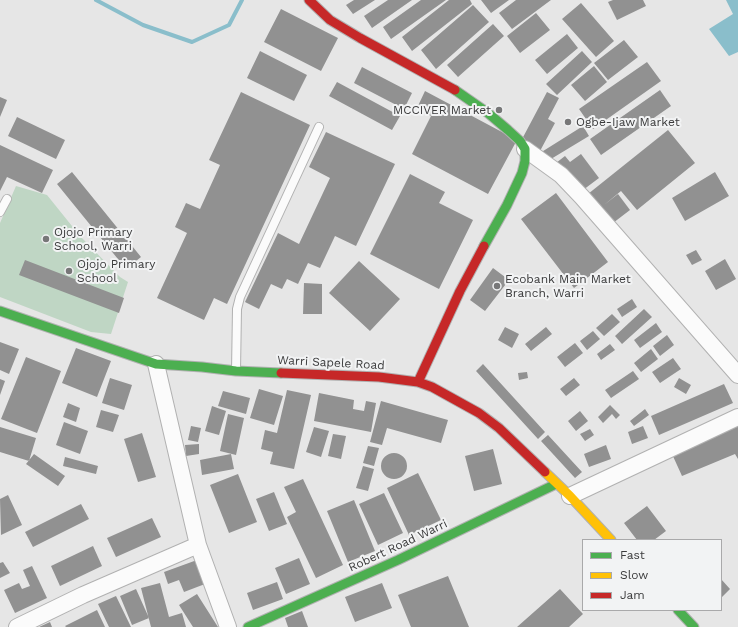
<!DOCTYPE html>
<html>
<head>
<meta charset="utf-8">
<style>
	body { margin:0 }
	#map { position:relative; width:738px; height:627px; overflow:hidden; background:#e6e6e6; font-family:"Work Sans",sans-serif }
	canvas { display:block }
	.legend { position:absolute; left:582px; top:539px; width:140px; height:72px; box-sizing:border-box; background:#f2f3f4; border:1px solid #a9a9aa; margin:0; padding:5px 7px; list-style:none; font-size:12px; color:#3b3b3c }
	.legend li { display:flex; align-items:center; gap:8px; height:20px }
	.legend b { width:20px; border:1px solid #a9a9aa }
</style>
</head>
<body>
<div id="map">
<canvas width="738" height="627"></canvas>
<ul class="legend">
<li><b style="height:5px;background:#4caf50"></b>Fast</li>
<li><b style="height:5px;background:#ffc107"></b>Slow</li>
<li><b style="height:5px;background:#c62828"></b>Jam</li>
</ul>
</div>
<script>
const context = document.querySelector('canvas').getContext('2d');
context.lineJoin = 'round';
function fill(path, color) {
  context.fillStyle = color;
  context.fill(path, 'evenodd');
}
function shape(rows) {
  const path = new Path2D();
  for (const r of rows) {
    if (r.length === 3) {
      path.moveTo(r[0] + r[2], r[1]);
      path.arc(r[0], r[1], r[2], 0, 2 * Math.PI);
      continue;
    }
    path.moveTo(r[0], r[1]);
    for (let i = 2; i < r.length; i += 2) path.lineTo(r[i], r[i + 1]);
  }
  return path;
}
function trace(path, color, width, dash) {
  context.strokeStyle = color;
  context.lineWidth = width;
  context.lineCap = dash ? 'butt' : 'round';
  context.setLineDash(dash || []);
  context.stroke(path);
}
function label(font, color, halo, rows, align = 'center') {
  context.font = font + ' "Work Sans",sans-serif';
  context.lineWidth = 4;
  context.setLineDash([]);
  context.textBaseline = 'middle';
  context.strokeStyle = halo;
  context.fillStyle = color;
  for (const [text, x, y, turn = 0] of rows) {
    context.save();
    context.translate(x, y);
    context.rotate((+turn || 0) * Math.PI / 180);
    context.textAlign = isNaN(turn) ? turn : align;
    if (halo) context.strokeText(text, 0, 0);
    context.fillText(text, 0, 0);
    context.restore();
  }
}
fill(shape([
	[16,186,47,195,80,236,120,277,128,282,111,334,91,332,0,297,0,223]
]), '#bfd6c4');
fill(shape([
	[726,0,738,0,738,52,729,56,709,29,733,14]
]), '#8abecb');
trace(shape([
	[96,0,143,25,192,42,229,25,242,0]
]), '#8abecb', 4);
fill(shape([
	[354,0,375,0,353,14,346,5],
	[388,0,412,0,372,28,364,16],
	[421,0,446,0,391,39,383,27],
	[449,0,470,0,472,4,412,51,402,37],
	[481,0,509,0,491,13],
	[516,0,551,0,512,29,499,13],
	[613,0,643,0,646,6,617,20,608,2],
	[581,3,614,41,596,57,562,19],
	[473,5,489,22,436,69,421,50],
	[281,9,338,38,321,71,264,42],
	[536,13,550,30,520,53,507,36],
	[493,24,504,36,458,77,447,65],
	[567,34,578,48,547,74,535,60],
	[624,40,638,57,608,80,594,63],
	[260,51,307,75,294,101,247,78],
	[582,51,592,62,557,95,546,84],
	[647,62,661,81,593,129,579,109],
	[594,66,607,82,585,101,571,85],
	[362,67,412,93,404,109,354,83],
	[337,82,400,116,392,130,329,96],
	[660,90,671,106,601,155,590,139],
	[425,91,517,140,488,194,412,154,431,116,417,108],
	[241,92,310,125,227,304,214,298,204,320,157,298,187,233,175,227,186,203,200,209,220,165,209,160],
	[547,92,559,98,548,119,555,123,540,151,521,141],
	[0,97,7,100,0,117],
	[17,117,65,140,56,159,8,136],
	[583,126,589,136,546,162,540,153],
	[668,130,695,163,637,210,621,191,604,205,618,194,630,210,613,223,588,194],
	[326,132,395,164,356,246,335,236,320,268,308,263,298,284,287,279,282,289,271,284,259,309,245,302,278,233,299,244,330,178,309,167],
	[0,145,53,170,42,193,7,177,0,191],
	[581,154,599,178,579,193,556,163,565,156,570,162],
	[72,172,141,257,126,269,57,184],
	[715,172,729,196,685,221,672,198],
	[410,174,445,192,439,203,473,220,439,289,370,254],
	[556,193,608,262,574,288,521,219],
	[696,250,702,260,692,265,686,255],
	[725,259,736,279,716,290,705,271],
	[25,260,124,298,119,313,19,275],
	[359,261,400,299,370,331,329,293],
	[493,268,509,280,485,311,470,300],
	[304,283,322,284,322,314,303,314],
	[632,299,637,307,622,317,617,309],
	[644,309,652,317,622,344,615,336],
	[612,314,620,322,604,336,596,328],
	[656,323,662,332,640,348,634,340],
	[505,327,519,334,512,348,498,340],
	[546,327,552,334,531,351,525,344],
	[593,331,600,339,587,350,580,341],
	[667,335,674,345,660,356,653,346],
	[0,342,19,349,9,374,0,370],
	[575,343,583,353,565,367,557,357],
	[610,344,615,350,601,360,597,354],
	[76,348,111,361,97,397,62,383],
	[651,349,658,359,641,372,634,363],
	[26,357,61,371,37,433,1,419],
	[673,358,681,369,660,383,652,372],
	[483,364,545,432,538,439,476,371],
	[633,371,639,379,611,398,605,390],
	[527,372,528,378,519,380,518,373],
	[110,378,132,385,124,410,102,403],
	[574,378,580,385,566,396,560,389],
	[679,378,691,385,686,394,674,387],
	[0,379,5,381,0,395],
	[724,384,733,403,659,435,651,416],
	[259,389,283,396,274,425,250,418],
	[287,390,311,395,294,469,270,464,273,452,261,449,265,430,277,433],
	[223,391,250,398,246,414,218,406],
	[319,393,354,400,353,409,364,411,366,401,376,403,371,432,314,421],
	[381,401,448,420,441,443,387,428,382,445,370,442],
	[68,403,80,408,76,422,63,417],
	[610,405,620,415,616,419,612,414,603,423,598,417],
	[212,406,226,411,219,435,205,431],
	[645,409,649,415,634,426,630,421],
	[101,410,119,415,113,432,96,427],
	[580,411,588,421,576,431,568,421],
	[228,414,244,418,236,455,220,451],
	[64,422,88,431,80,454,56,445],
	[738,425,738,459,735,454,682,476,672,454],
	[191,426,201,428,198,442,188,440],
	[643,426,648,438,632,444,628,432],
	[0,427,36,438,29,461,0,452],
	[314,427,329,431,321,457,306,452],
	[590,429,594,435,585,441,580,434],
	[142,433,156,477,138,482,124,439],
	[333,434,346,436,341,459,328,456],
	[548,435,582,472,575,478,541,441],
	[199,444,199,454,186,456,185,445],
	[606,445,611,459,589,467,584,454],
	[368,446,379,448,374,466,363,463],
	[493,449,502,484,474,491,465,456],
	[394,466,13],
	[34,454,65,476,58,486,26,464],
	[231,454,234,469,202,475,200,460],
	[65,457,98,466,96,474,63,466],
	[363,466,374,469,368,491,356,488],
	[418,473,441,520,409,535,387,488],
	[238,474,257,522,229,533,210,485],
	[303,479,343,565,316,578,287,517,296,512,284,487],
	[274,492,287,524,269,531,256,499],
	[384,493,403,533,378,545,359,504],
	[8,495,22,525,1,535,0,499],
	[354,500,375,551,348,562,327,511],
	[81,504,89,519,33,547,25,532],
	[647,506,666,531,654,540,637,540,624,523],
	[152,518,161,537,116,557,107,538],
	[93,546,102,566,60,586,51,566],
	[299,558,310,584,286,594,275,568],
	[197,560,205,584,184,592,179,580,168,584,164,572],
	[3,562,10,573,0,578,0,563],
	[32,566,47,598,15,613,4,590,19,583,22,589,30,586,23,570],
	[448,576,469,627,411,627,398,595],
	[721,579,730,589,721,598],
	[277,582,283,599,253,610,247,593],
	[160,583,169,617,182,613,186,627,151,627,141,588],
	[382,583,392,608,355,622,345,597],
	[136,589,149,618,132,625,120,596],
	[560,589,583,614,569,627,517,627],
	[197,594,218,627,193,627,179,605],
	[116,596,131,627,109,627,98,604],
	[97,610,105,627,66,627,65,626],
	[302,611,308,627,288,627,285,618],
	[50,622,52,627,39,627]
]), '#919191');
const lane = shape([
	[0,212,7,199],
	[236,371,237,309,240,297,319,127]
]);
const street = shape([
	[525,149,561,175,582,197,738,375],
	[156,364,198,545,228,627],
	[570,496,738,417],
	[17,627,83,595,198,545]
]);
const fast = shape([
	[455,90,488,113,508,130,520,141,525,149,525,161,522,173,507,205,484,246],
	[0,311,156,364,202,367,236,371,281,373],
	[678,610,694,627],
	[248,627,398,560,556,484]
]);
const slow = shape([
	[545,472,570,496,611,540]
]);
const jam = shape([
	[309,0,330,20,360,38,455,90],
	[281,373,379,377,418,382,432,387,479,413,499,428,545,472],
	[418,382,460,291,484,246]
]);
trace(lane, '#b1b1b1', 10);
trace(street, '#b1b1b1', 18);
trace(fast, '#b1b1b1', 11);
trace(slow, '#b1b1b1', 11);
trace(jam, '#b1b1b1', 11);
trace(lane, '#fbfbfb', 8);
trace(street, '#fbfbfb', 16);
trace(fast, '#4caf50', 9);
trace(slow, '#ffc107', 9);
trace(jam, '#c62828', 9);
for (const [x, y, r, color] of [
	[499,110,4,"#777778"],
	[568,122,4,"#777778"],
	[46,239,4,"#777778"],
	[69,271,4,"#777778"],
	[497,286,4,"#777778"]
]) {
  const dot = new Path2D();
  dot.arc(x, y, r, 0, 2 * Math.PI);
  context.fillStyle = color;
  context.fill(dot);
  trace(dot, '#f2f3f4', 1.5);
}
label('12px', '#3b3b3c', '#f2f3f4', [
	["MCCIVER Market",491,110,"right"],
	["Ogbe-Ijaw Market",576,122],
	["Ojojo Primary",54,232],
	["School, Warri",54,246],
	["Ojojo Primary",77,264],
	["School",77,278],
	["Ecobank Main Market",505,279],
	["Branch, Warri",505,293]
], 'left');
label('12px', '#3b3b3c', '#f2f3f4', [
	["Warri Sapele Road",331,363,3],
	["Robert Road Warri",398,546,-25]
]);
</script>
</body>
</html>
